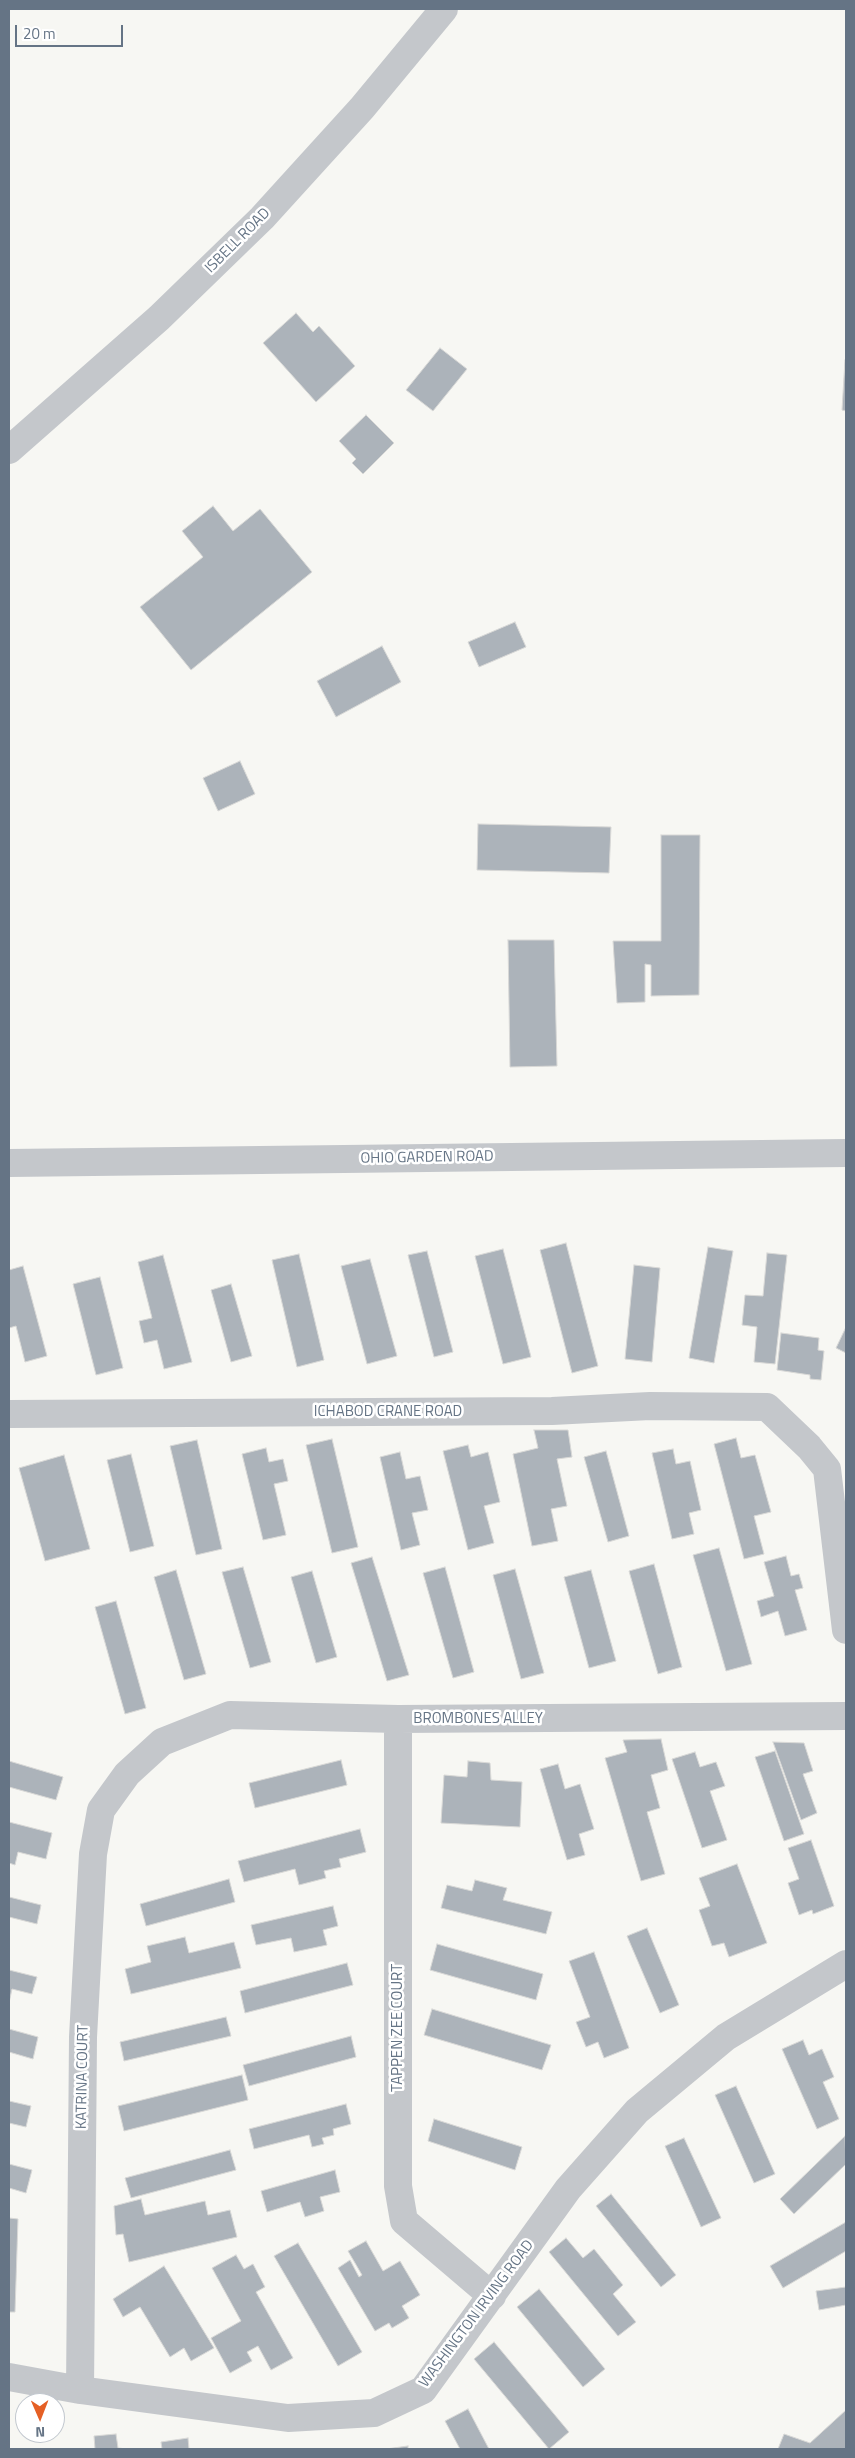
<!DOCTYPE html>
<html>
<head>
<meta charset="utf-8">
<style>
	body { margin:0 }
	#map { position:relative; width:855px; height:2458px; overflow:hidden; background:#f7f7f3; font-family:"Titillium Web",sans-serif }
	canvas { display:block }
	.frame { position:absolute; inset:0; border:10px solid #657485; pointer-events:none }
	.north { position:absolute; left:15px; top:2393px; width:50px; height:50px; box-sizing:border-box; background:#fff; border:1px solid #c1c7ce; border-radius:50%; rotate:179deg; font-size:14px; font-weight:700; line-height:20px; text-align:center; color:#657485 }
	.north::after { content:''; display:block; margin:auto; width:18px; height:22px; background:#e56025; clip-path:polygon(50% 0,100% 100%,50% 72%,0 100%) }
	.scale { position:absolute; left:15px; top:25px; width:108px; height:22px; box-sizing:border-box; border:2px solid #657485; border-top:0; padding-left:6px; font-size:15px; line-height:18px; white-space:nowrap; color:#657485; -webkit-text-stroke:4px #fff; paint-order:stroke }
</style>
</head>
<body>
<div id="map">
<canvas width="855" height="2458"></canvas>
<div class="frame"></div>
<div class="north">N</div>
<div class="scale">20 m</div>
</div>
<script>
const context = document.querySelector('canvas').getContext('2d');
context.lineJoin = 'round';
function fill(path, color) {
  context.fillStyle = color;
  context.fill(path, 'evenodd');
}
function shape(rows) {
  const path = new Path2D();
  for (const r of rows) {
    path.moveTo(r[0], r[1]);
    for (let i = 2; i < r.length; i += 2) path.lineTo(r[i], r[i + 1]);
  }
  return path;
}
function trace(path, color, width, dash) {
  context.strokeStyle = color;
  context.lineWidth = width;
  context.lineCap = dash ? 'butt' : 'round';
  context.setLineDash(dash || []);
  context.stroke(path);
}
function label(font, color, halo, rows, align = 'center') {
  context.font = font + ' "Titillium Web",sans-serif';
  context.lineWidth = 5;
  context.setLineDash([]);
  context.textBaseline = 'middle';
  context.strokeStyle = halo;
  context.fillStyle = color;
  for (const [text, x, y, turn = 0] of rows) {
    context.save();
    context.translate(x, y);
    context.rotate((+turn || 0) * Math.PI / 180);
    context.textAlign = isNaN(turn) ? turn : align;
    if (halo) context.strokeText(text, 0, 0);
    context.fillText(text, 0, 0);
    context.restore();
  }
}
const building = shape([
	[296,313,313,332,319,326,355,366,316,402,263,343,296,313],
	[440,348,467,369,433,411,406,390,440,348],
	[845,360,846,360,846,411,842,410,845,360],
	[366,415,394,443,363,474,352,463,356,459,339,441,366,415],
	[213,506,233,531,260,509,312,572,191,670,140,607,203,557,182,531,213,506],
	[515,622,526,647,479,667,468,642,515,622],
	[382,646,401,682,336,717,317,681,382,646],
	[240,761,255,794,218,811,203,778,240,761],
	[478,824,611,827,609,873,477,870,478,824],
	[661,835,700,835,699,995,651,996,651,965,645,964,645,1002,617,1003,613,941,661,941,661,835],
	[508,940,554,940,557,1066,510,1067,508,940],
	[566,1243,598,1366,572,1373,540,1250,566,1243],
	[708,1247,733,1251,714,1363,689,1358,708,1247],
	[503,1249,531,1357,503,1364,475,1256,503,1249],
	[427,1251,453,1352,434,1357,408,1255,427,1251],
	[767,1253,787,1255,775,1364,754,1362,757,1327,742,1325,745,1295,763,1296,767,1253],
	[299,1254,324,1360,297,1367,272,1260,299,1254],
	[163,1255,192,1362,164,1369,157,1340,144,1343,139,1321,152,1318,138,1262,163,1255],
	[370,1259,397,1356,367,1364,341,1266,370,1259],
	[634,1265,660,1268,652,1362,625,1359,634,1265],
	[23,1266,47,1356,25,1362,16,1326,9,1328,9,1270,23,1266],
	[100,1277,123,1368,96,1375,73,1284,100,1277],
	[231,1284,252,1356,231,1362,211,1290,231,1284],
	[846,1327,846,1353,836,1348,846,1327],
	[781,1333,819,1338,818,1350,824,1351,821,1380,810,1379,810,1375,777,1370,781,1333],
	[534,1430,568,1430,572,1457,557,1459,567,1506,551,1509,558,1541,532,1546,513,1454,538,1448,534,1430],
	[736,1438,741,1458,755,1455,771,1512,754,1516,764,1554,744,1559,714,1444,736,1438],
	[332,1439,358,1547,332,1553,306,1445,332,1439],
	[197,1440,222,1549,196,1555,170,1446,197,1440],
	[468,1445,471,1457,488,1452,500,1502,484,1506,494,1543,468,1550,443,1451,468,1445],
	[266,1448,269,1462,283,1459,288,1481,274,1484,286,1535,263,1540,242,1454,266,1448],
	[673,1449,676,1464,690,1461,701,1510,689,1513,694,1534,672,1539,652,1453,673,1449],
	[606,1451,629,1536,608,1542,584,1457,606,1451],
	[400,1452,406,1479,420,1476,428,1510,412,1513,420,1545,401,1550,380,1457,400,1452],
	[131,1454,154,1546,130,1552,107,1460,131,1454],
	[64,1455,90,1549,45,1561,19,1468,64,1455],
	[719,1548,752,1664,726,1671,693,1555,719,1548],
	[786,1556,791,1576,799,1574,803,1588,795,1590,807,1630,785,1636,778,1611,761,1617,757,1601,774,1596,764,1562,786,1556],
	[372,1557,409,1675,387,1681,351,1563,372,1557],
	[654,1564,682,1667,658,1674,629,1571,654,1564],
	[243,1567,271,1662,250,1668,222,1572,243,1567],
	[445,1567,474,1672,453,1678,423,1573,445,1567],
	[515,1569,544,1673,521,1679,493,1575,515,1569],
	[176,1570,206,1674,184,1680,154,1577,176,1570],
	[591,1570,616,1661,589,1668,564,1577,591,1570],
	[312,1571,337,1657,316,1663,291,1577,312,1571],
	[116,1601,146,1708,125,1714,95,1607,116,1601],
	[661,1739,668,1770,651,1775,660,1808,647,1812,665,1874,641,1881,605,1758,627,1752,623,1740,661,1739],
	[773,1742,804,1743,813,1771,803,1774,817,1813,801,1820,773,1742],
	[775,1751,804,1834,784,1841,755,1757,775,1751],
	[695,1752,700,1767,716,1762,725,1786,710,1791,727,1840,702,1848,672,1759,695,1752],
	[341,1760,347,1785,255,1808,249,1783,341,1760],
	[9,1761,63,1777,56,1800,9,1787,9,1761],
	[468,1761,490,1763,491,1780,522,1782,520,1827,441,1823,444,1775,467,1777,468,1761],
	[558,1764,565,1789,580,1784,594,1829,579,1834,585,1855,567,1860,540,1769,558,1764],
	[9,1822,52,1833,46,1859,18,1852,15,1865,9,1863,9,1822],
	[360,1829,366,1852,339,1859,341,1867,324,1871,326,1878,299,1885,295,1869,244,1882,238,1861,360,1829],
	[811,1840,834,1906,813,1914,812,1910,799,1915,788,1883,799,1879,788,1848,811,1840],
	[737,1864,767,1943,729,1957,724,1943,712,1946,699,1910,710,1906,699,1878,737,1864],
	[229,1879,235,1902,146,1926,140,1904,229,1879],
	[475,1880,507,1888,503,1900,552,1912,546,1934,441,1908,447,1885,472,1891,475,1880],
	[9,1897,41,1905,37,1924,9,1917,9,1897],
	[333,1906,338,1926,323,1930,327,1945,294,1952,291,1938,256,1945,251,1925,333,1906],
	[647,1928,679,2005,660,2013,627,1936,647,1928],
	[185,1937,189,1953,234,1942,241,1968,131,1994,125,1969,151,1962,147,1946,185,1937],
	[437,1944,543,1974,536,2000,430,1970,437,1944],
	[594,1952,629,2048,604,2058,598,2042,586,2047,576,2022,590,2017,569,1961,594,1952],
	[347,1963,353,1985,245,2013,240,1991,347,1963],
	[9,1970,37,1977,32,1994,12,1989,9,2003,9,1970],
	[432,2009,551,2045,542,2070,424,2035,432,2009],
	[226,2017,231,2036,124,2061,120,2042,226,2017],
	[9,2029,38,2037,33,2059,9,2052,9,2029],
	[351,2036,356,2057,249,2086,243,2065,351,2036],
	[803,2040,809,2055,822,2049,834,2077,823,2082,839,2119,817,2129,782,2049,803,2040],
	[242,2075,248,2100,124,2131,118,2106,242,2075],
	[736,2086,775,2174,754,2183,715,2095,736,2086],
	[9,2101,31,2106,26,2127,9,2123,9,2101],
	[346,2104,351,2124,333,2129,334,2135,322,2138,324,2144,312,2147,309,2135,254,2149,249,2129,346,2104],
	[434,2119,522,2147,515,2170,428,2141,434,2119],
	[845,2136,846,2164,794,2214,780,2199,845,2136],
	[684,2138,721,2218,701,2227,665,2146,684,2138],
	[230,2150,236,2170,131,2198,125,2178,230,2150],
	[9,2164,32,2170,26,2193,9,2188,9,2164],
	[335,2170,340,2192,320,2197,324,2211,305,2217,300,2202,267,2212,261,2191,335,2170],
	[611,2194,676,2275,661,2287,596,2206,611,2194],
	[141,2199,145,2215,205,2201,208,2215,230,2210,237,2237,129,2262,123,2234,116,2235,114,2206,141,2199],
	[9,2218,18,2219,15,2312,9,2312,9,2218],
	[846,2222,846,2251,783,2288,770,2266,846,2222],
	[566,2238,583,2258,594,2249,623,2285,613,2294,636,2322,618,2336,549,2252,566,2238],
	[366,2241,383,2271,400,2261,420,2295,402,2306,409,2318,392,2328,389,2323,375,2331,338,2268,350,2260,359,2277,362,2275,348,2251,366,2241],
	[298,2243,362,2352,338,2366,274,2256,298,2243],
	[236,2255,244,2269,253,2264,265,2287,256,2292,293,2358,271,2370,258,2346,247,2352,252,2361,230,2373,211,2338,241,2321,212,2268,236,2255],
	[164,2266,214,2348,191,2361,184,2348,170,2357,140,2307,123,2317,113,2299,164,2266],
	[846,2287,846,2305,819,2310,816,2291,846,2287],
	[539,2289,605,2369,583,2387,517,2307,539,2289],
	[494,2342,569,2432,549,2449,474,2359,494,2342],
	[468,2409,489,2449,460,2449,445,2421,468,2409],
	[846,2410,846,2449,778,2449,784,2434,810,2443,846,2410],
	[116,2434,118,2448,127,2449,95,2449,94,2436,116,2434],
	[188,2438,189,2449,162,2449,161,2442,188,2438],
	[408,2446,408,2449,386,2449,408,2446]
]);
fill(building, '#acb3ba');
trace(building, '#d8d8d6', 1);
trace(shape([
	[9,450,159,318,262,218,362,108,444,9],
	[9,1163,846,1153],
	[9,1414,552,1411,650,1406,767,1407,809,1447,827,1469,846,1630],
	[398,1719,398,2186,404,2221,492,2296],
	[9,2377,80,2390,288,2418,374,2413,423,2390,568,2189,637,2111,726,2037,846,1964],
	[80,2390,83,2037,93,1854,101,1810,127,1774,162,1742,230,1715,398,1719,846,1716]
]), '#c4c7cb', 28);
label('15px', '#657485', '#fff', [
	["ISBELL ROAD",238,241,-45],
	["OHIO GARDEN ROAD",427,1158,-1],
	["ICHABOD CRANE ROAD",388,1412],
	["BROMBONES ALLEY",478,1719],
	["TAPPEN ZEE COURT",398,2028,-90],
	["KATRINA COURT",83,2077,-89],
	["WASHINGTON IRVING ROAD",477,2314,-53]
]);
</script>
</body>
</html>
